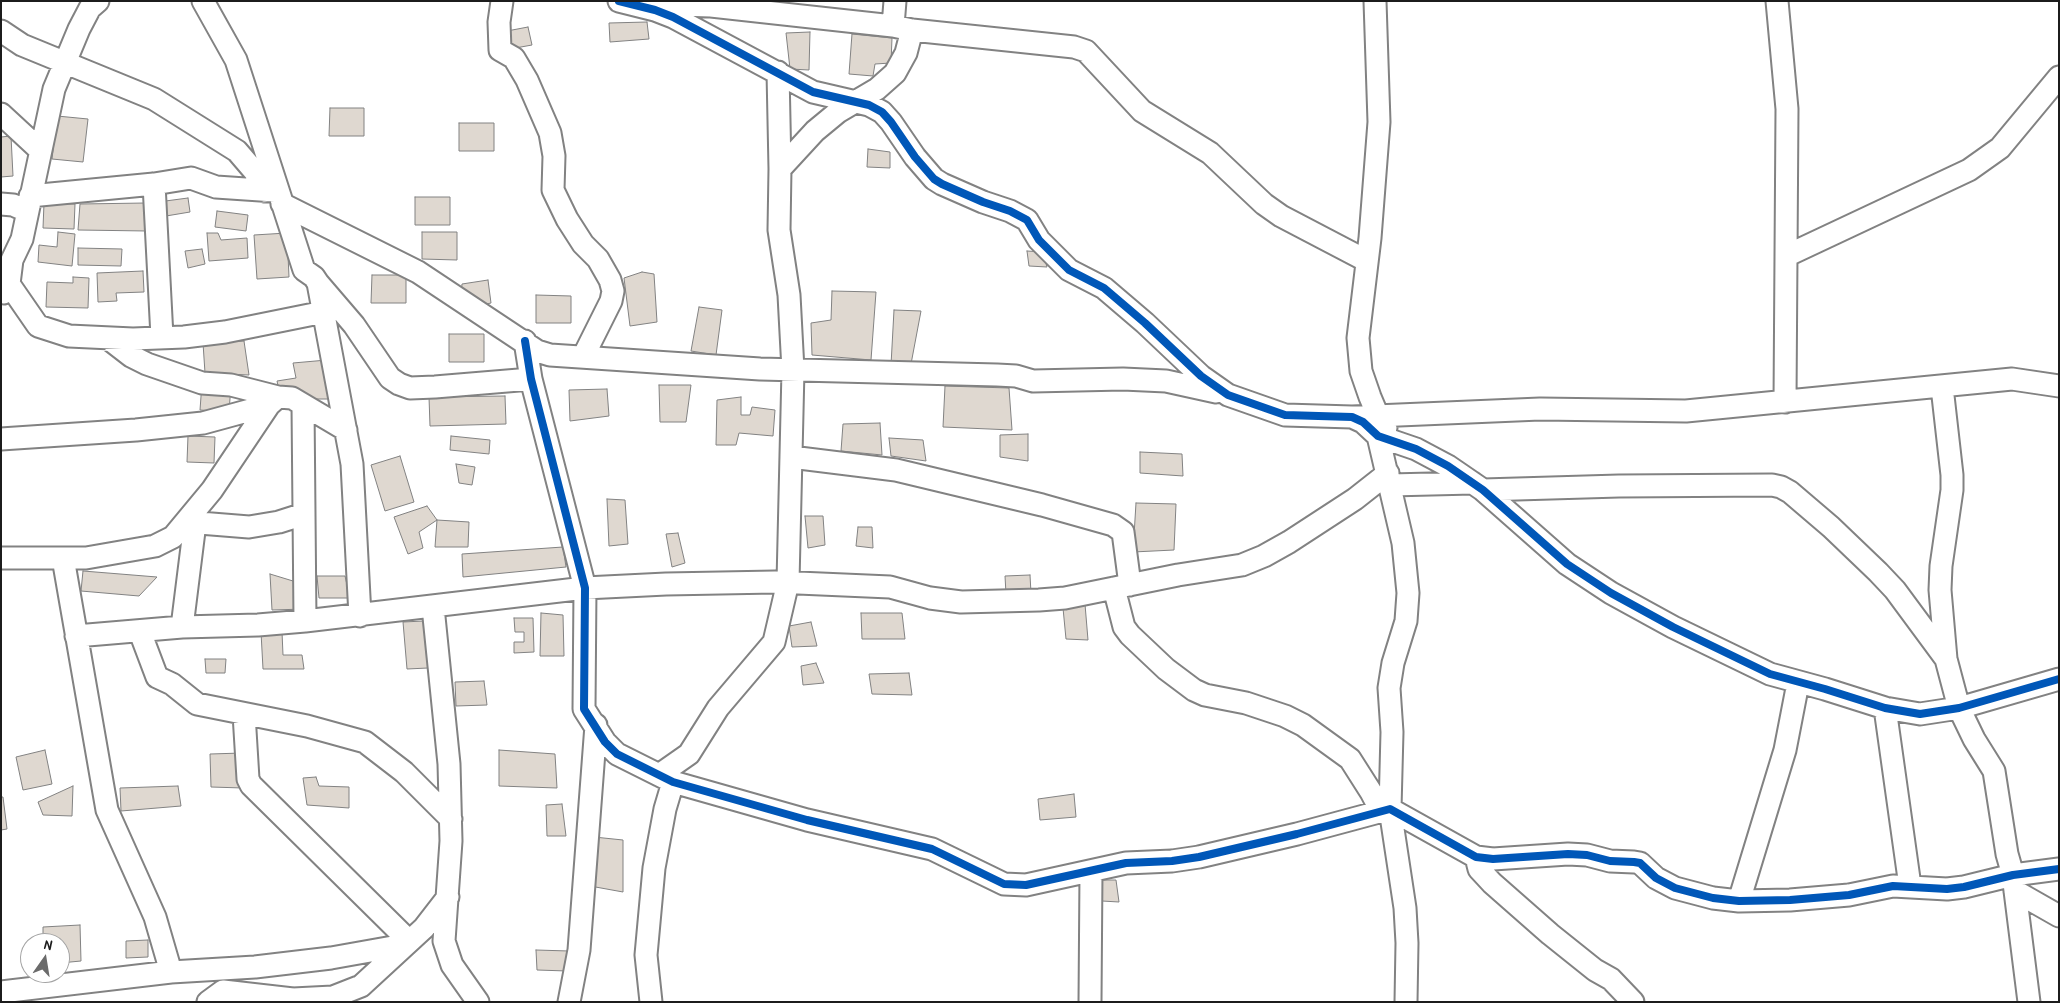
<!DOCTYPE html>
<html>
<head>
<meta charset="utf-8">
<style>
	body { margin:0 }
	#map { position:relative; width:2060px; height:1003px; overflow:hidden; background:#fff; font-family:"Patrick Hand",sans-serif }
	canvas { display:block }
	.frame { position:absolute; inset:0; border:2px solid #1c1c1c; pointer-events:none }
	.north { position:absolute; left:20px; top:933px; width:50px; height:50px; box-sizing:border-box; background:#fff; border:1px solid #a4a4a4; border-radius:50%; rotate:13deg; font-size:14px; font-weight:700; line-height:20px; text-align:center; color:#1c1c1c }
	.north::after { content:''; display:block; margin:auto; width:18px; height:22px; background:#6b6b6b; clip-path:polygon(50% 0,100% 100%,50% 72%,0 100%) }
</style>
</head>
<body>
<div id="map">
<canvas width="2060" height="1003"></canvas>
<div class="frame"></div>
<div class="north">N</div>
</div>
<script>
const context = document.querySelector('canvas').getContext('2d');
context.lineJoin = 'round';
function fill(path, color) {
  context.fillStyle = color;
  context.fill(path, 'evenodd');
}
function shape(rows) {
  const path = new Path2D();
  for (const r of rows) {
    path.moveTo(r[0], r[1]);
    for (let i = 2; i < r.length; i += 2) path.lineTo(r[i], r[i + 1]);
  }
  return path;
}
function trace(path, color, width, dash) {
  context.strokeStyle = color;
  context.lineWidth = width;
  context.lineCap = dash ? 'butt' : 'round';
  context.setLineDash(dash || []);
  context.stroke(path);
}
const building = shape([
	[647,22,649,39,610,42,609,23,647,22],
	[528,27,532,45,510,49,507,31,528,27],
	[810,32,809,70,790,69,786,33,810,32],
	[852,34,892,38,891,63,875,64,873,76,849,74,852,34],
	[330,108,364,108,364,136,329,136,330,108],
	[57,116,88,119,83,162,52,159,57,116],
	[459,123,494,123,494,151,459,151,459,123],
	[11,136,13,176,1,177,1,137,11,136],
	[868,149,890,152,890,168,867,167,868,149],
	[415,197,450,197,450,225,415,225,415,197],
	[188,198,190,212,160,217,158,202,188,198],
	[44,203,75,204,74,229,43,228,44,203],
	[146,203,147,231,78,230,80,204,146,203],
	[217,211,248,215,246,231,215,227,217,211],
	[58,232,75,234,72,266,38,262,39,245,57,247,58,232],
	[422,232,457,232,457,260,422,259,422,232],
	[207,233,218,233,221,240,247,238,248,258,209,261,207,233],
	[287,233,289,277,257,279,254,235,287,233],
	[78,248,122,249,121,266,78,265,78,248],
	[202,249,205,264,188,268,185,251,202,249],
	[1027,251,1043,252,1047,267,1029,266,1027,251],
	[143,271,144,292,116,293,117,301,98,302,97,273,143,271],
	[642,272,654,274,657,322,630,326,624,278,642,272],
	[372,275,406,275,406,303,371,303,372,275],
	[73,277,89,278,88,308,46,307,47,282,73,283,73,277],
	[488,280,491,303,478,306,461,294,462,284,488,280],
	[832,291,876,292,871,360,812,355,811,323,831,320,832,291],
	[536,295,571,296,571,323,536,323,536,295],
	[699,307,722,310,716,355,691,351,699,307],
	[894,310,921,311,911,364,891,365,894,310],
	[449,334,484,334,484,362,449,362,449,334],
	[244,341,249,375,205,373,203,343,244,341],
	[327,360,333,399,305,399,279,390,277,381,296,378,293,363,327,360],
	[202,383,231,385,229,412,200,410,202,383],
	[659,385,691,385,686,422,660,422,659,385],
	[945,386,1009,388,1012,430,943,427,945,386],
	[607,389,609,416,570,421,569,390,607,389],
	[505,396,506,424,430,426,429,397,505,396],
	[741,397,741,415,750,415,752,407,775,410,773,436,739,433,736,445,716,445,717,400,741,397],
	[880,423,882,455,841,451,843,424,880,423],
	[1028,434,1028,461,1000,457,1000,435,1028,434],
	[188,436,215,437,214,463,187,462,188,436],
	[451,436,490,440,489,454,450,450,451,436],
	[889,438,923,440,926,461,891,456,889,438],
	[1140,452,1182,454,1183,476,1140,473,1140,452],
	[400,456,414,502,385,511,371,465,400,456],
	[456,464,475,467,472,485,459,483,456,464],
	[607,499,625,500,628,544,609,546,607,499],
	[1136,503,1176,504,1174,550,1133,552,1136,503],
	[427,506,437,520,419,532,423,548,408,554,394,517,427,506],
	[805,516,823,516,825,545,808,548,805,516],
	[437,520,469,522,468,547,435,547,437,520],
	[858,527,872,527,873,548,856,546,858,527],
	[678,533,685,563,672,567,666,534,678,533],
	[563,547,566,567,463,577,462,554,563,547],
	[83,571,157,577,139,596,81,591,83,571],
	[270,574,293,581,305,609,272,610,270,574],
	[1030,575,1031,593,1006,594,1005,576,1030,575],
	[317,576,345,576,350,598,319,598,317,576],
	[1085,604,1088,640,1066,639,1063,608,1085,604],
	[541,613,563,615,564,656,540,656,541,613],
	[861,613,902,613,905,639,862,639,861,613],
	[514,618,533,618,534,652,514,653,514,642,524,642,524,632,515,632,514,618],
	[424,621,428,668,407,669,403,622,424,621],
	[811,622,817,646,792,647,789,626,811,622],
	[261,632,282,632,283,655,302,655,304,669,263,669,261,632],
	[205,659,226,659,225,673,206,673,205,659],
	[816,663,824,683,803,685,801,666,816,663],
	[909,673,912,695,872,694,869,674,909,673],
	[484,681,487,705,456,706,455,682,484,681],
	[45,750,52,784,23,790,16,757,45,750],
	[499,750,555,754,557,788,499,786,499,750],
	[242,753,243,788,211,787,210,754,242,753],
	[316,777,319,786,349,787,349,808,307,805,303,778,316,777],
	[73,786,72,816,43,815,38,802,73,786],
	[178,786,181,806,121,811,120,788,178,786],
	[1074,794,1076,817,1040,820,1038,799,1074,794],
	[1,797,3,797,7,829,1,830,1,797],
	[562,804,566,836,547,836,546,805,562,804],
	[594,837,623,840,623,892,590,886,594,837],
	[1101,880,1116,880,1119,902,1102,901,1101,880],
	[80,925,81,961,60,963,60,943,43,943,43,927,80,925],
	[148,940,148,957,126,958,126,941,148,940],
	[536,950,569,951,567,971,537,970,536,950]
]);
fill(building, '#dfd8d0');
trace(building, '#828282', 1);
const minor = shape([
	[203,1,236,60,304,270,314,277,318,283,352,464,360,616],
	[502,1,499,22,500,50,514,58,527,80,550,133,554,156,553,190,567,219,583,244,598,259,610,280,613,291,611,301,583,357],
	[619,1,655,10,673,17,813,92,869,105,882,112,891,122,915,157,934,179,942,184,983,202,1010,211,1027,220,1039,240,1069,270,1104,288,1145,323,1201,376,1228,395,1285,415,1352,417,1363,422,1378,436,1416,449,1448,466,1483,490,1567,564,1611,593,1673,627,1770,674,1825,689,1885,708,1920,714,1959,708,2059,679],
	[1375,1,1379,122,1370,238,1358,338,1361,371,1370,397,1378,416],
	[1777,1,1787,109,1785,402],
	[655,10,678,5,711,6,893,26,912,30,1074,47,1086,51,1142,111,1210,153,1264,204,1281,216,1367,261],
	[893,26,895,1],
	[1,31,22,45,154,99,237,151,255,172,265,191],
	[1,114,40,150],
	[780,169,815,131,838,112,877,89,895,73,906,53,912,30],
	[154,184,162,337],
	[30,196,154,184,191,178,216,187,275,191],
	[1,204,13,205,27,211],
	[282,204,418,272,537,351,550,355,760,369,997,375,1016,376,1033,381,1123,379,1166,381,1216,392],
	[1786,256,1969,170,2000,148,2059,77],
	[1,277,9,284,38,326,69,336,133,339,184,337,225,332,324,312],
	[318,283,354,325,390,378,399,384,410,388,435,387,531,379],
	[4,293,9,284,12,260,22,239,54,89,79,29,90,8,98,1],
	[109,339,131,356,147,364,202,383,231,385,278,397],
	[525,341,531,379,585,588,584,709,605,742,617,754,673,782,807,820,932,849,1004,884,1026,885,1126,863,1172,861,1199,857,1297,834,1390,809,1476,857,1493,859,1568,854,1587,855,1610,861,1634,862,1640,863,1656,878,1675,888,1713,898,1739,901,1790,900,1849,895,1893,886,1947,889,1964,887,2013,875,2059,869],
	[1942,387,1952,475,1952,490,1941,566,1940,590,1946,659,1959,708,1974,739,1994,771,2007,854,2013,875,2029,1002],
	[303,405,305,621],
	[1352,417,1540,409,1686,411,2012,379,2059,386],
	[1386,428,1378,436,1403,543,1408,593,1406,621,1393,663,1389,688,1392,732,1390,809,1405,908,1407,943,1406,1002],
	[1,439,136,430,203,423,269,405],
	[791,457,896,470,1042,505,1113,525,1123,532,1130,585],
	[1390,485,1473,483],
	[1483,490,1619,486,1772,485,1781,487,1790,492,1831,527,1878,572,1895,590,1946,659],
	[187,522,249,527,279,522,304,514],
	[1,558,86,558,155,546,173,537,212,490,269,405,278,397,292,398,346,430],
	[63,558,107,810,155,917,171,972],
	[1114,588,1124,627,1130,635,1166,669,1194,690,1205,695,1246,703,1285,716,1303,725,1350,759,1371,792,1381,811],
	[433,607,449,764,451,841,444,941,452,965,478,1002],
	[182,627,195,523],
	[140,632,157,677,172,684,197,704,307,726,365,742,404,772,451,819],
	[76,636,182,627,258,625,305,621,585,588,666,584,775,582,890,587,930,598,961,602,1039,600,1065,598,1178,575,1242,565,1264,556,1289,542,1355,499,1388,473],
	[1885,708,1910,886],
	[244,714,248,779,251,785,409,941],
	[659,775,689,754,718,708,774,642,788,582,793,370,789,295,779,230,780,169,778,72],
	[1476,857,1479,869,1492,883,1550,934,1595,970,1611,979,1633,1002],
	[2015,891,2059,916],
	[1739,901,1785,750,1798,683],
	[1,992,171,972,255,967,331,958,404,945],
	[208,1002,223,991,293,999,333,997,361,986,424,928,448,897],
	[569,1002,579,950,596,725],
	[651,1002,646,955,654,868,665,809,673,782],
	[1090,1002,1091,872]
]);
trace(minor, '#828282', 25);
trace(minor, '#fff', 21);
trace(shape([
	[619,1,655,10,673,17,813,92,869,105,882,112,891,122,915,157,934,179,942,184,983,202,1010,211,1027,220,1039,240,1069,270,1104,288,1145,323,1201,376,1228,395,1285,415,1352,417,1363,422,1378,436,1416,449,1448,466,1483,490,1567,564,1611,593,1673,627,1770,674,1825,689,1885,708,1920,714,1959,708,2059,679],
	[525,341,531,379,585,588,584,709,605,742,617,754,673,782,807,820,932,849,1004,884,1026,885,1126,863,1172,861,1199,857,1297,834,1390,809,1476,857,1493,859,1568,854,1587,855,1610,861,1634,862,1640,863,1656,878,1675,888,1713,898,1739,901,1790,900,1849,895,1893,886,1947,889,1964,887,2013,875,2059,869]
]), '#0057b8', 8);
</script>
</body>
</html>
